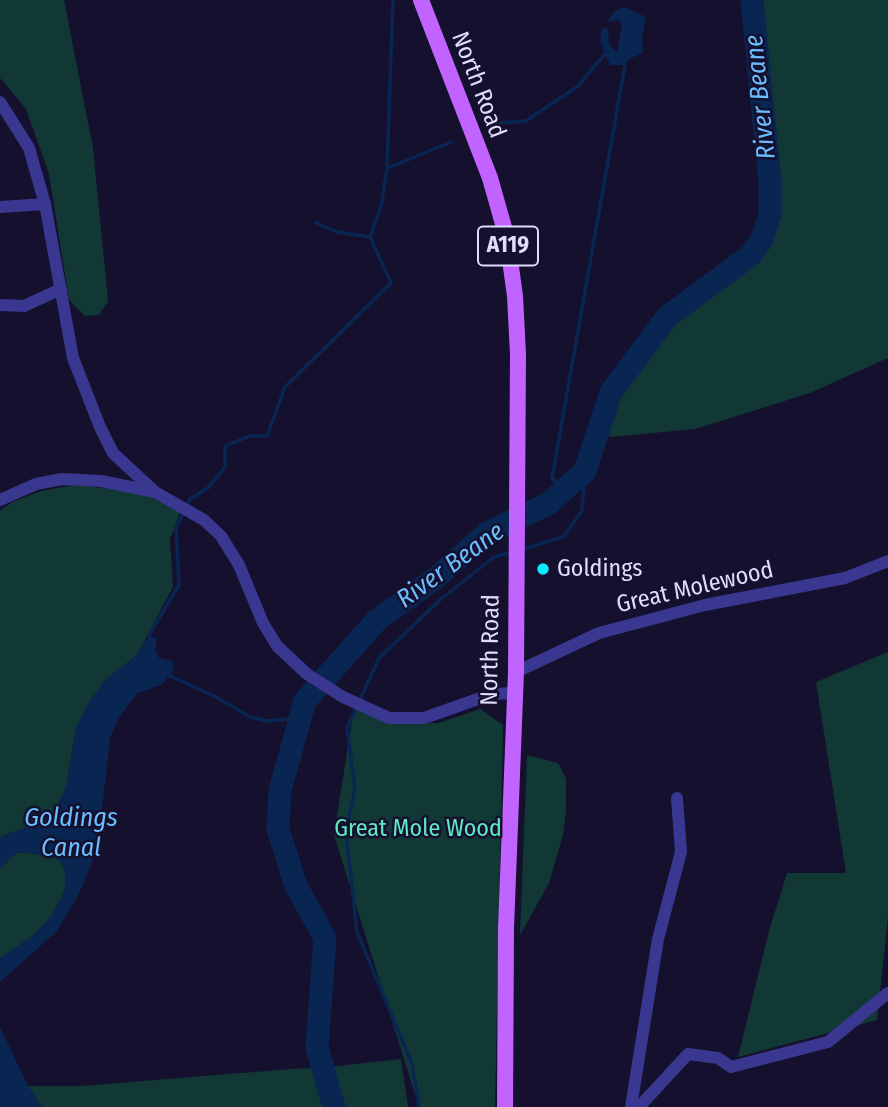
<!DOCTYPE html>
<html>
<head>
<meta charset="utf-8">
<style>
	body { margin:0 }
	canvas { display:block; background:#14102d }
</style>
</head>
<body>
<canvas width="888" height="1107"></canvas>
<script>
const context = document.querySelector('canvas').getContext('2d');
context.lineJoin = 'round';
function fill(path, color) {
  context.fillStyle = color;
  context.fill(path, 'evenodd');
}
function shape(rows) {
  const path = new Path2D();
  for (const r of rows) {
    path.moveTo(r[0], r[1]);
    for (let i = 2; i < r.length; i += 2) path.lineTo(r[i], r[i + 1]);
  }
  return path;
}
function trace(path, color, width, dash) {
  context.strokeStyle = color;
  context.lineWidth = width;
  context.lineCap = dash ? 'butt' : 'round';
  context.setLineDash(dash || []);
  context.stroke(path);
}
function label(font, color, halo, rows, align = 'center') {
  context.font = font + ' "Fira Sans Condensed",sans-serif';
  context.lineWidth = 5;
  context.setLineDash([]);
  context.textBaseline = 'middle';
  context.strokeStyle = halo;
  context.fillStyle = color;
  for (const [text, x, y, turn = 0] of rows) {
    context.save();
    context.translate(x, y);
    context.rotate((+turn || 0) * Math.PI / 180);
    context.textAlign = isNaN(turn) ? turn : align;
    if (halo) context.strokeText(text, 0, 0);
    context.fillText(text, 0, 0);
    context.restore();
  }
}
fill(shape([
	[0,0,64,0,93,148,108,301,99,315,85,316,69,300,49,174,26,109,0,78],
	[759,0,888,0,888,358,810,393,695,429,611,437,594,432,645,344,684,306,744,269,774,229,781,189],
	[75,485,145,493,180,513,170,539,173,587,137,655,104,681,76,728,66,788,54,812,38,823,0,837,0,511,12,502,41,491],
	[888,652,888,917,877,1020,738,1057,769,931,787,873,846,873,816,682],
	[354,708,392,724,439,723,480,709,503,725,495,1107,419,1107,334,835],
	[527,755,558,763,566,779,566,810,563,835,549,883,520,935],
	[27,852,59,859,66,872,65,890,51,917,30,938,0,958,0,869,16,853],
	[401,1059,408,1107,338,1107,328,1067],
	[304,1068,319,1069,326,1107,42,1107,28,1086,81,1086]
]), '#123836');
fill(shape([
	[624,7,646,17,642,37,643,53,629,59,625,65,610,65,600,41,602,28,608,29,609,45,617,52,622,26,619,20,607,22,614,12],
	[149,635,157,639,155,649,159,658,173,661,173,671,161,685,137,693,119,718,110,737,98,846,79,894,57,931,0,982,0,958,30,938,51,917,65,890,66,872,59,859,27,852,16,853,0,869,0,837,38,823,54,812,66,788,76,728,87,705,104,681,137,655],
	[0,1027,28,1086,42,1107,0,1107]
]), '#092653');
trace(shape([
	[499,123,526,121,577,87,605,54],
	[388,168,451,142],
	[316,223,337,232,370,237],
	[563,491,552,478,625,65],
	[187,505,190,499,208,488,225,467,225,446,250,436,267,436,285,387,391,283,370,237,381,207,387,168,393,0],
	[523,549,563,537,582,511,585,471],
	[149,635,179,585,176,527,184,512],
	[170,676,216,697,250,717,267,721,300,718],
	[419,1107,412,1064,357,932,346,832,355,789,347,728,379,658,441,599,494,557,512,552]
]), '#092653', 3.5);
trace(shape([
	[334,1107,317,1047,325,938,296,886,278,829,280,790,305,701,377,620,436,578,487,533,548,504,585,471,611,392,667,317,751,255,761,241,770,215,770,182,752,0]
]), '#092653', 23);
trace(shape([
	[0,102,29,148,45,204,73,358,100,427,113,453,155,492,204,520,221,536,239,565,263,623,277,646,307,674,343,697,389,718,424,718,492,694,515,693],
	[0,207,45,204],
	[0,305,24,306,61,289],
	[0,500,36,484,62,479,101,481,155,492],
	[516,672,599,633,705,605,845,578,888,561],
	[631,1107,658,939,681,852,677,798],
	[639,1107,688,1054,718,1058,731,1067,828,1042,888,993]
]), '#39378f', 12);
trace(shape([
	[421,0,490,178,507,238,515,296,518,354,516,672,506,928,505,1107]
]), '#c163ff', 16);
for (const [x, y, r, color] of [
	[543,569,7,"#08ecff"]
]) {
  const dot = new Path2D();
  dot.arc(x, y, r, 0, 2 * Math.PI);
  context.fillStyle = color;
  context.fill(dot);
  trace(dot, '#14102d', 2.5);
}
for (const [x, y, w] of [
	[508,246,60]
]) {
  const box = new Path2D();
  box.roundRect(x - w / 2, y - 19.5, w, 39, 5);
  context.fillStyle = '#14102d';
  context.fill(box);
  trace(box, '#dfdcff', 2);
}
label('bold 23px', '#dfdcff', null, [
	["A119",508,246]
]);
label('24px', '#dfdcff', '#14102d', [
	["North Road",478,85,69],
	["Great Molewood",695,588,-13],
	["North Road",491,650,-89]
]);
label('24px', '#dfdcff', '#14102d', [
	["Goldings",557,569]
], 'left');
label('24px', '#5ee9c3', '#14102d', [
	["Great Mole Wood",418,829]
]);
label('italic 26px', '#6abdff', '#14102d', [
	["River Beane",761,97,-96],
	["River Beane",451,566,-36],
	["Goldings",71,819],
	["Canal",71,849]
]);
</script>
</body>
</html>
